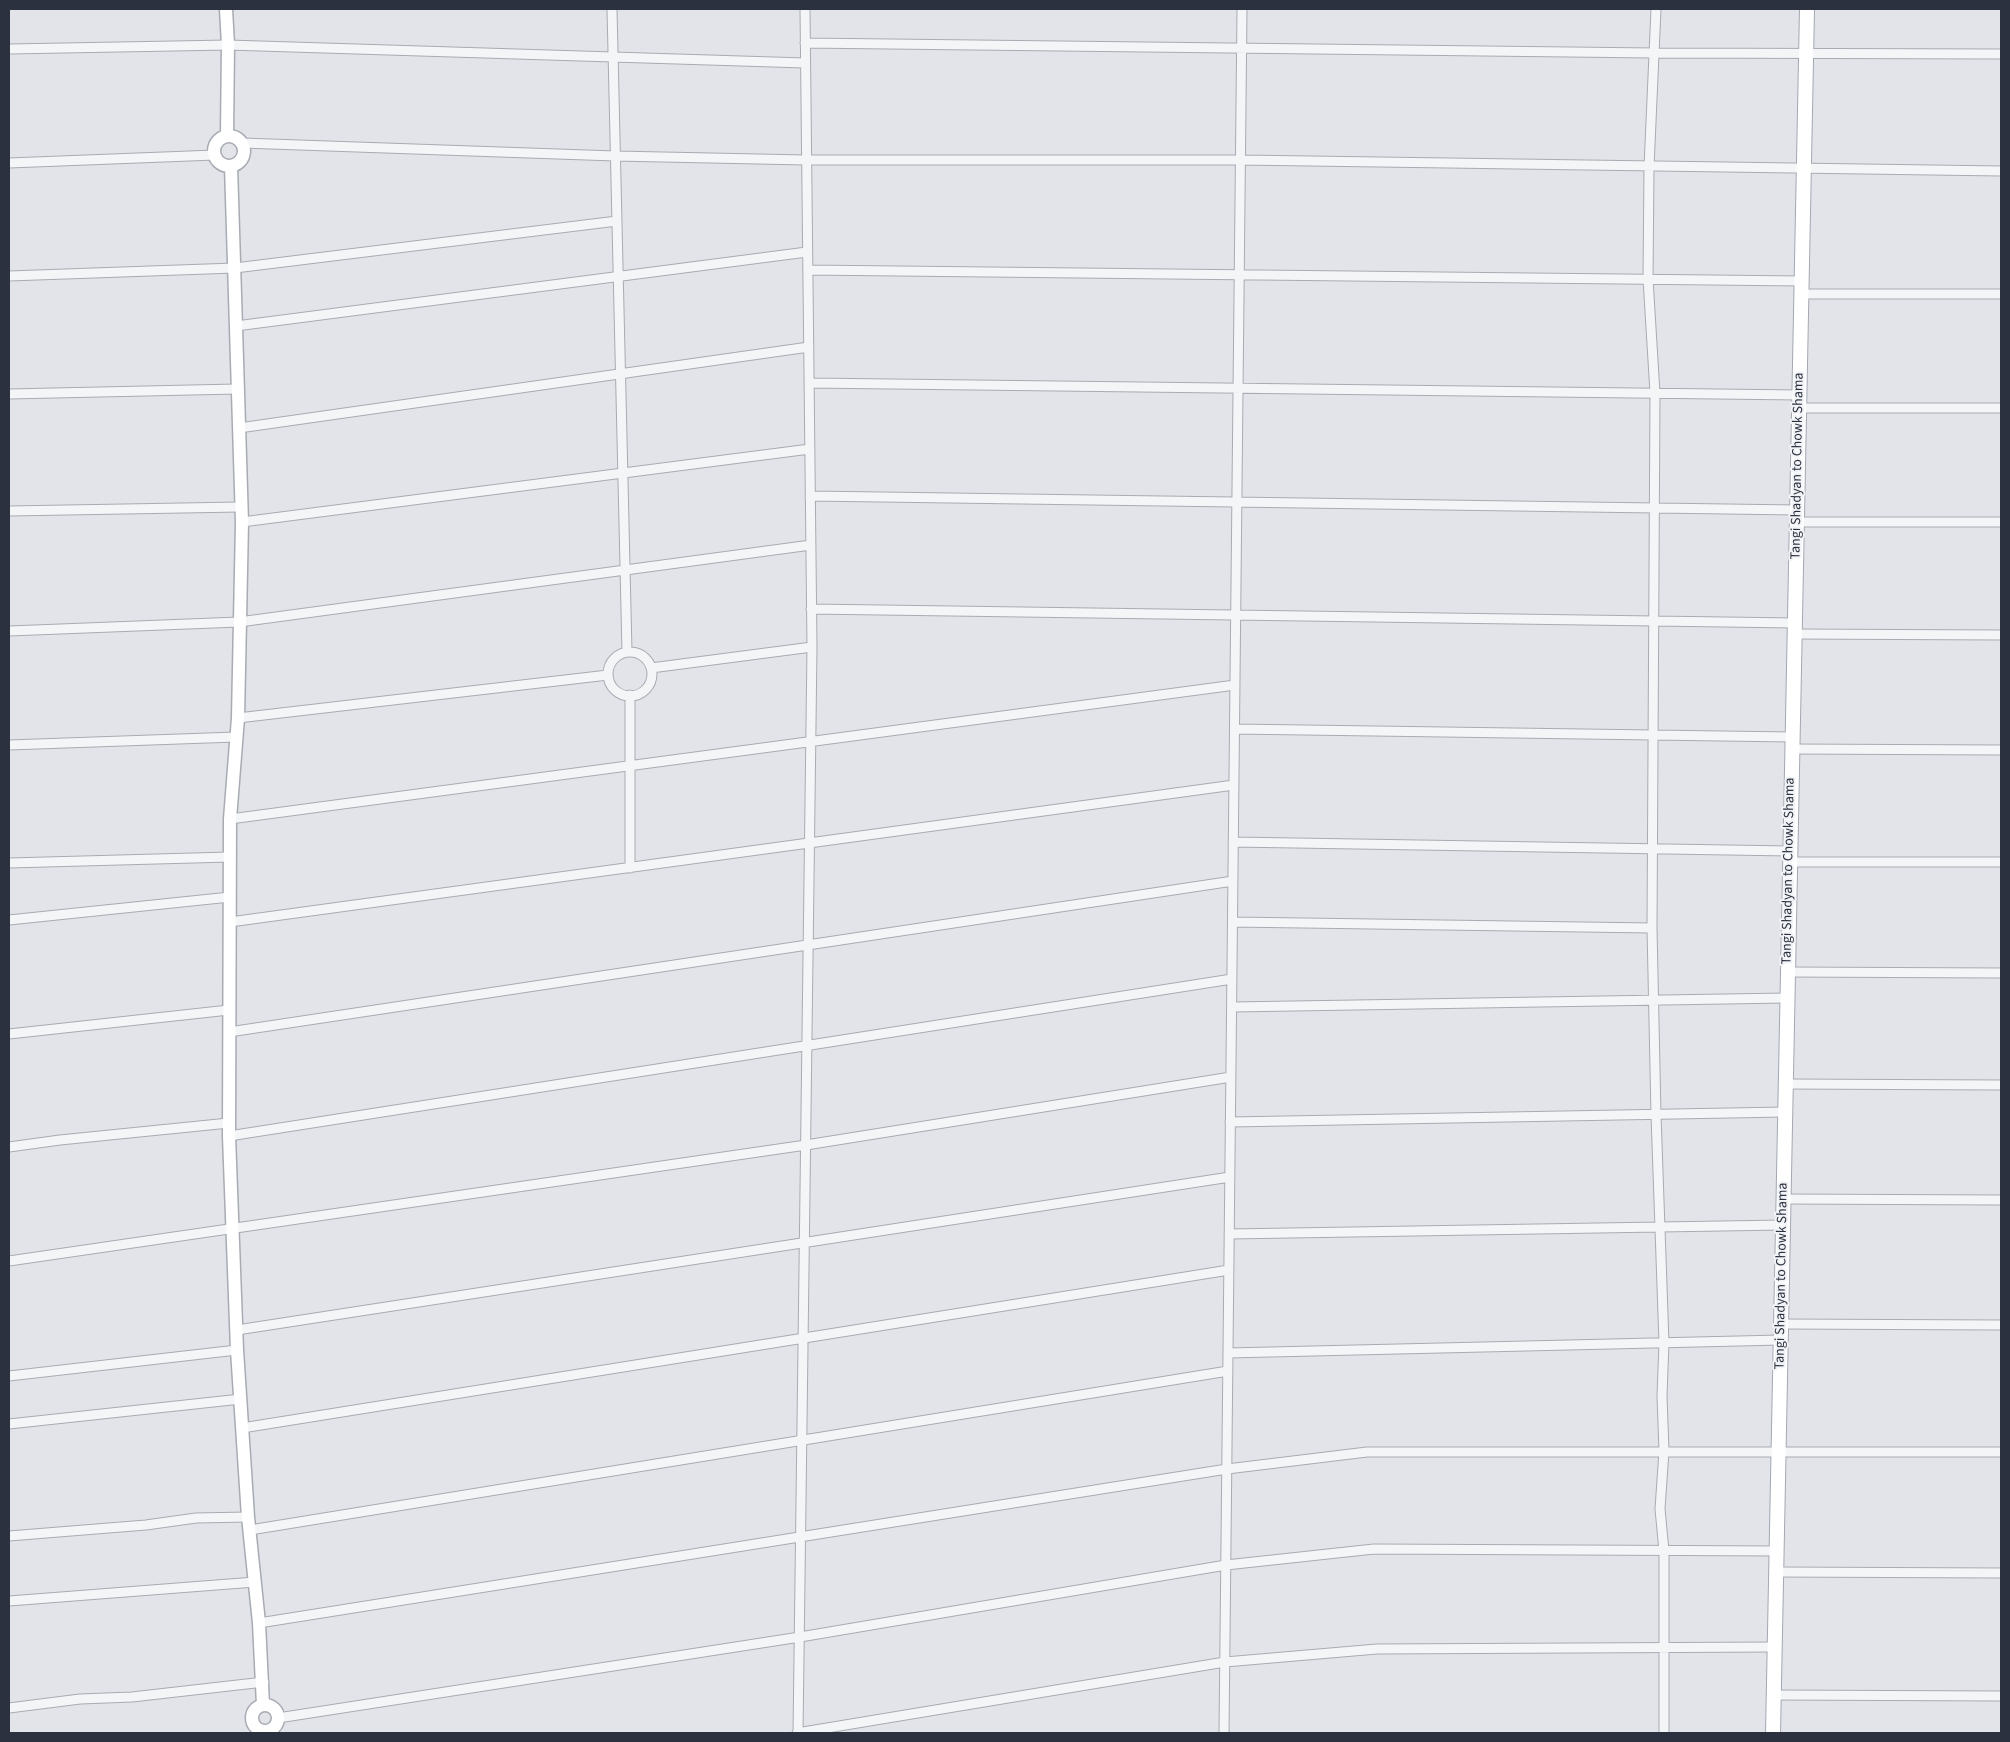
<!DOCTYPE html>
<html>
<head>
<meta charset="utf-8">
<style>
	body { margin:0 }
	#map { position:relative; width:2010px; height:1742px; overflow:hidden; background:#e2e4e9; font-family:"Source Sans 3",sans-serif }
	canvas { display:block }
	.frame { position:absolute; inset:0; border:10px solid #2c313f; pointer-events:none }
</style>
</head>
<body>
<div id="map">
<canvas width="2010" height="1742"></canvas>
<div class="frame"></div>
</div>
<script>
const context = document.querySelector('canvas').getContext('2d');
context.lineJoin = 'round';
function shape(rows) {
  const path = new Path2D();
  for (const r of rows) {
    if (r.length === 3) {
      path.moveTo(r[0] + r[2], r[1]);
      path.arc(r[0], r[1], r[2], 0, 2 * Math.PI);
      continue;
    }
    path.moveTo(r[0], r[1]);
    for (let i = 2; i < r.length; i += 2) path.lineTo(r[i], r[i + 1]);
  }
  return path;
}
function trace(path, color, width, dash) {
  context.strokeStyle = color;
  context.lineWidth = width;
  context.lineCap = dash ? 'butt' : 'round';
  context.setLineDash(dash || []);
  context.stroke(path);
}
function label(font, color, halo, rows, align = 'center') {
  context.font = font + ' "Source Sans 3",sans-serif';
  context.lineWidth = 4;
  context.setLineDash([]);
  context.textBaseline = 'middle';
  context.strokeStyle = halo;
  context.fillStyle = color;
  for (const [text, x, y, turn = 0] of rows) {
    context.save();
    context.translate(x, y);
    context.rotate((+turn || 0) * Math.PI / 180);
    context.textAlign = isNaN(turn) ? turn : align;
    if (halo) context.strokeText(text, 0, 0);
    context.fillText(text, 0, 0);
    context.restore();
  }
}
const street = shape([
	[612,9,627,652],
	[1656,9,1649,167,1648,279,1655,393,1652,928,1656,1115,1664,1343,1662,1396,1664,1451,1660,1509,1664,1551,1664,1733],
	[805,43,1654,53,2001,54],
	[9,49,228,45,805,63],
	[242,143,615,156,806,160,1241,160,2001,171],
	[9,163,215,155],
	[808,270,1802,281],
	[9,276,235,268,617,221],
	[1802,294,2001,294],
	[236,326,807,252],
	[809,383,1800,395],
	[9,394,237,389],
	[1799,408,2001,408],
	[239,428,809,347],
	[810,496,1797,510],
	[9,511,240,507],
	[242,522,810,449],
	[1797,522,2001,522],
	[811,609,1795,623],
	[9,631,239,622,811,545],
	[1794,634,2001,635],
	[630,674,22],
	[651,668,812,647],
	[630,695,630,868],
	[238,718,608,675],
	[1235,729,1792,737],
	[9,745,236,737],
	[1792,749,2001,750],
	[230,819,1235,685],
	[1233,842,1790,851],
	[1789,862,2001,862],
	[9,863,230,857],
	[9,920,230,897],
	[230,922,1234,785],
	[1233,922,1652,928],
	[1787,972,2001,973],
	[1232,1007,1787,998],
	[229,1032,1233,881],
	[9,1034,229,1010],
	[1786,1084,2001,1085],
	[1230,1122,1785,1112],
	[229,1136,1232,979],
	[9,1147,60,1140,229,1123],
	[1784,1199,2001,1200],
	[1229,1234,1783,1225],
	[9,1261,806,1145,1231,1077],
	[1782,1324,2001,1325],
	[237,1330,1230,1177],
	[1228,1353,1781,1340],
	[9,1376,237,1350],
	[9,1424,241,1399],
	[242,1428,1229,1270],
	[250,1530,1228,1371],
	[9,1536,146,1525,196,1518,248,1517],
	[1777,1572,2001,1573],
	[9,1601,255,1582],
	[259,1623,1227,1469,1367,1452,2001,1452],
	[1774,1695,2001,1696],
	[9,1708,80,1699,132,1697,264,1682],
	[278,1718,800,1637,1226,1565,1374,1549,1778,1551],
	[797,1733,1225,1662,1377,1649,1775,1647],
	[798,1733,812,647,805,9],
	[1224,1733,1242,9]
]);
const secondary = shape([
	[226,9,228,45,227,136],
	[229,151,15],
	[231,166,242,522,238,718,230,819,229,1136,237,1350,248,1517,259,1623,263,1705],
	[265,1718,13]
]);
const primary = shape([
	[1773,1733,1807,9]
]);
trace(street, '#a8abb3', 11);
trace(secondary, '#a8abb3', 15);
trace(primary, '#a3a8b3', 16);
trace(street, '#f4f5f7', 9);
trace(secondary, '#fff', 12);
trace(primary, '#fff', 14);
label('14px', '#2c313f', '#f1f3f6', [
	["Tangi Shadyan to Chowk Shama",1798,466,-89],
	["Tangi Shadyan to Chowk Shama",1789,871,-89],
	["Tangi Shadyan to Chowk Shama",1782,1276,-89]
]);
</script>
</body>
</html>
